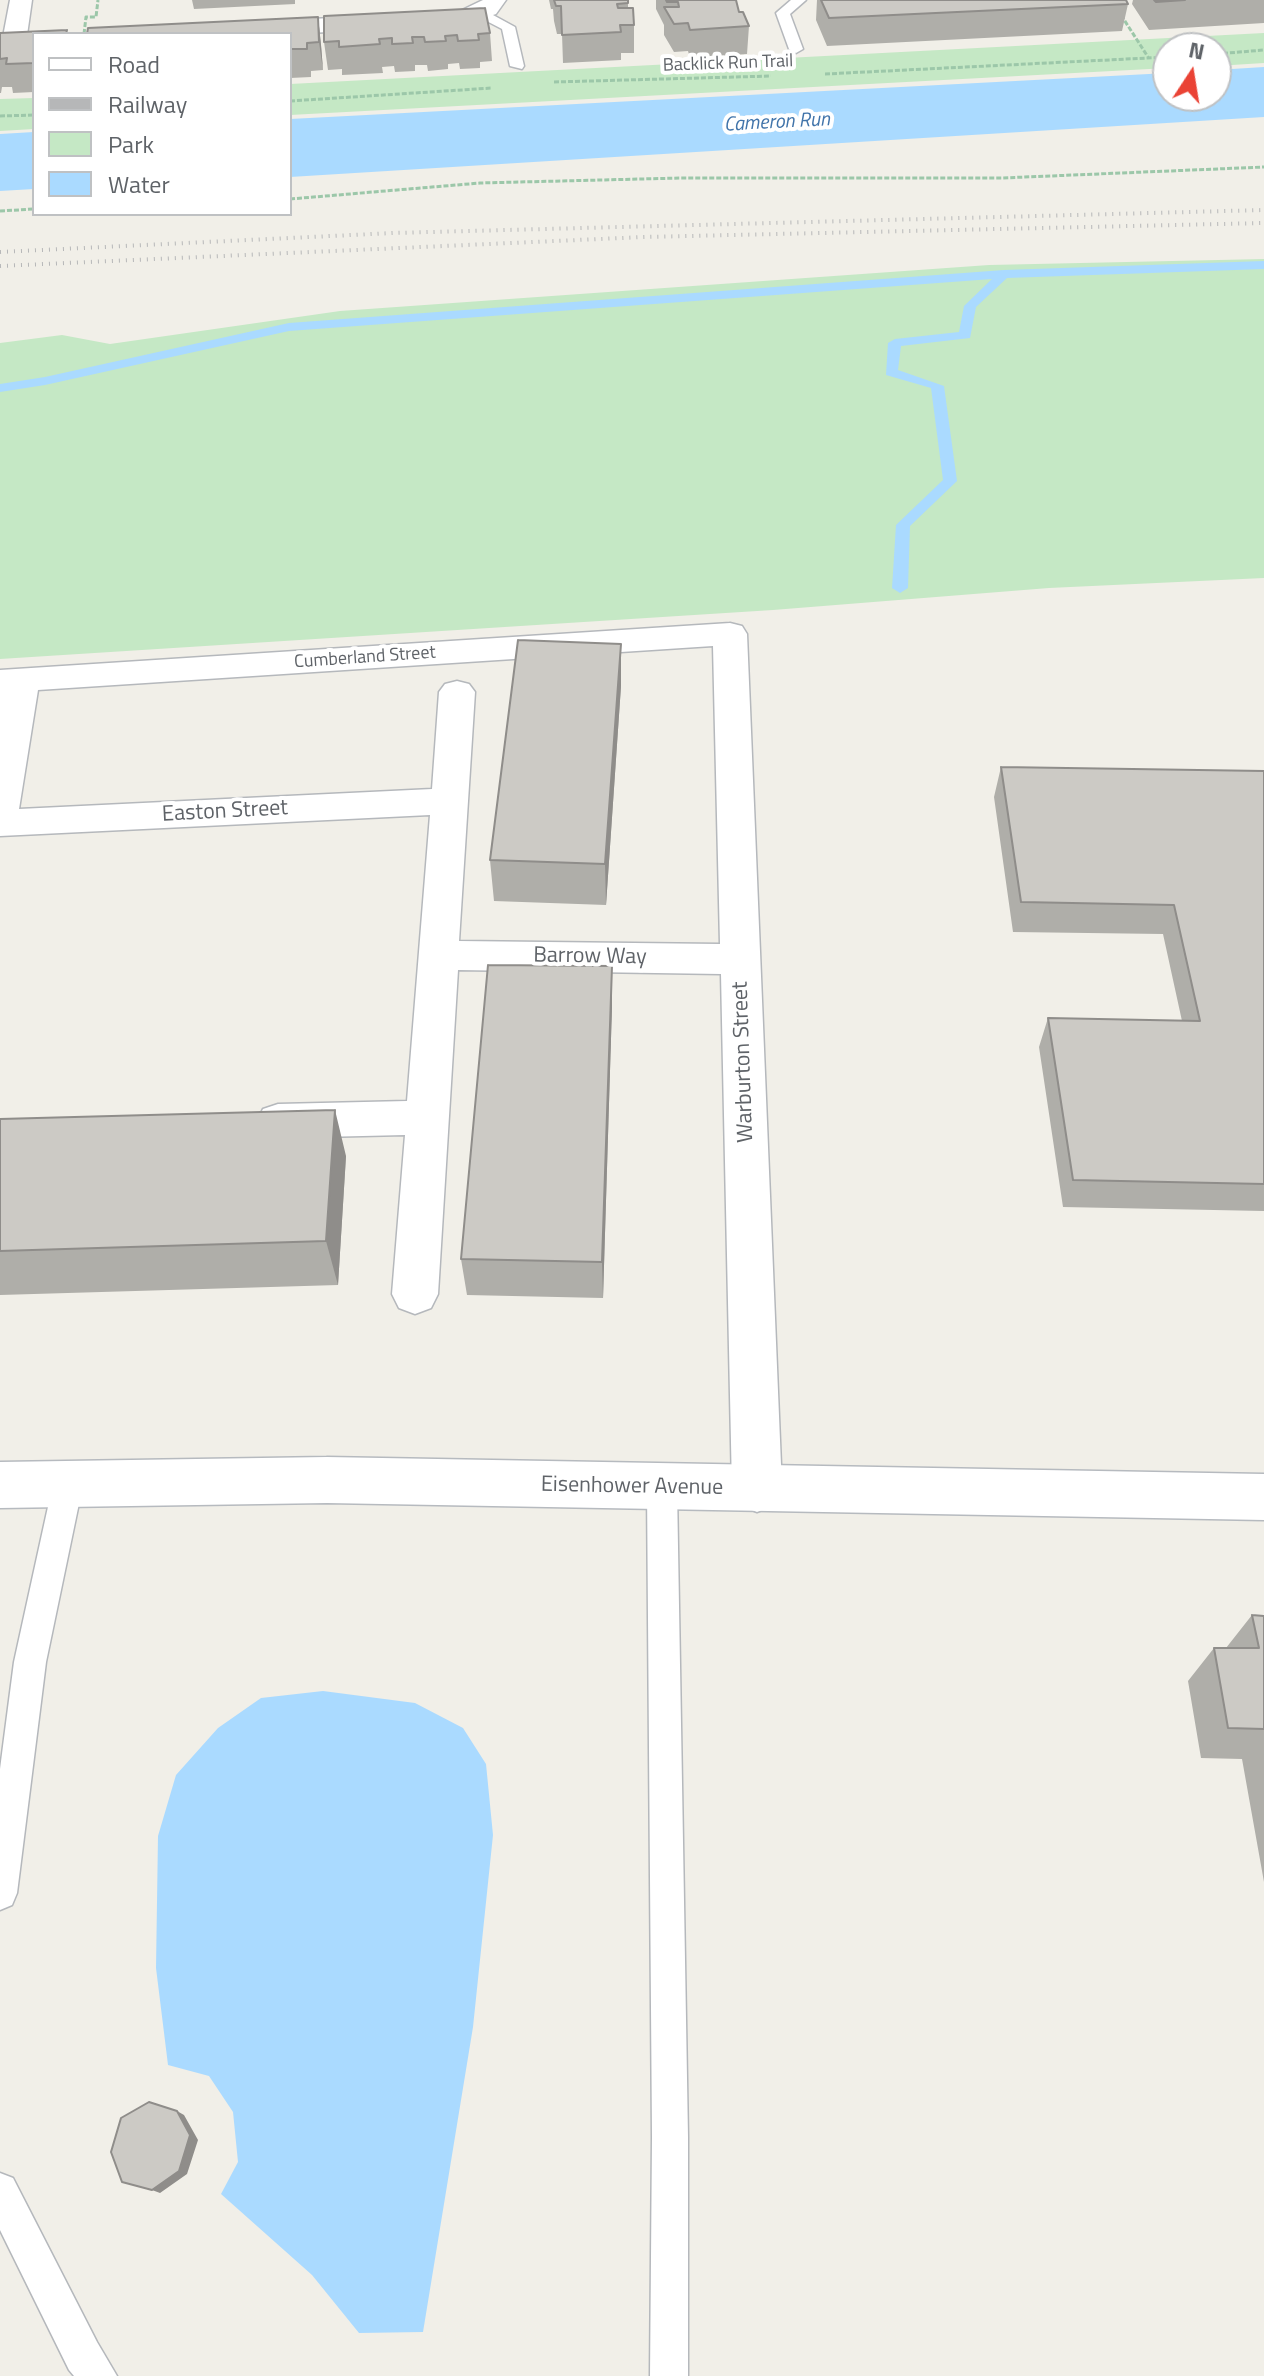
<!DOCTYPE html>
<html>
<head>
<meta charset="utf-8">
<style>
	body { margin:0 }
	#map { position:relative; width:1264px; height:2376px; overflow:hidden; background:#f1efe8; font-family:"Titillium Web",sans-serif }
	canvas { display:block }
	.legend { position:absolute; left:32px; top:32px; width:260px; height:184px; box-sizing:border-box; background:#fff; border:2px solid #bfc1c3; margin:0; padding:10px 14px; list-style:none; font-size:24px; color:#5f6368 }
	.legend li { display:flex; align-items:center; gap:16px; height:40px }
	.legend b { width:40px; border:2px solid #bfc1c3 }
	.north { position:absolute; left:1152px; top:32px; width:80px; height:80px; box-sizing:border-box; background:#fff; border:2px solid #bfc1c3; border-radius:50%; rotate:12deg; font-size:22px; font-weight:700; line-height:32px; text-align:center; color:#5f6368 }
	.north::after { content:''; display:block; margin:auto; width:28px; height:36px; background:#ea4335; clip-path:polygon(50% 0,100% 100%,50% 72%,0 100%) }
</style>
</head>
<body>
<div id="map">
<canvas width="1264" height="2376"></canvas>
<ul class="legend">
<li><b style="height:10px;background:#fff"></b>Road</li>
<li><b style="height:10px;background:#b6b7b8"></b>Railway</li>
<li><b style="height:22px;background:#c5e8c5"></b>Park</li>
<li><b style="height:22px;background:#aadaff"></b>Water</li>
</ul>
<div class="north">N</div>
</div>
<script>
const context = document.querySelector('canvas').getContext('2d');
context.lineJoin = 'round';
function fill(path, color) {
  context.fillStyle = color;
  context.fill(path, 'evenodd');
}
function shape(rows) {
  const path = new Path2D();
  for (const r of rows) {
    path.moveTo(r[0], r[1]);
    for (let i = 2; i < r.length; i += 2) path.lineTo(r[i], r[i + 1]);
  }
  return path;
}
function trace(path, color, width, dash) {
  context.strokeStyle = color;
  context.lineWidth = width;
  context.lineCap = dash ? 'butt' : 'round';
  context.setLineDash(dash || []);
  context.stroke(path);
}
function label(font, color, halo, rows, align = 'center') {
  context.font = font + ' "Titillium Web",sans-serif';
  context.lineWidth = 8;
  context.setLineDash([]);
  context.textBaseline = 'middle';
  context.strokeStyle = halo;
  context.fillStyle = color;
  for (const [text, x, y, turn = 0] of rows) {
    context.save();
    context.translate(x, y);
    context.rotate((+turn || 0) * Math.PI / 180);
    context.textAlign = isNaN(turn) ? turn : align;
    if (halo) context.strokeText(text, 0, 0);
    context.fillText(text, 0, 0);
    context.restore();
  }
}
fill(shape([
	[1264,33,1264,63,1216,66,1216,48,1168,48,1168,68,290,115,290,84],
	[34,98,34,129,0,131,0,99],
	[1264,259,1264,578,1049,588,773,610,0,659,0,343,62,335,110,344,340,311,989,265]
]), '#c5e8c5');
fill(shape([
	[1264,67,1264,117,290,177,290,119,1168,73,1168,96,1216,96,1216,70],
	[34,132,34,189,0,191,0,134],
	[323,1691,415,1703,463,1728,486,1764,493,1835,473,2027,423,2332,359,2333,312,2275,221,2194,238,2162,233,2112,209,2076,168,2065,156,1968,158,1836,176,1775,218,1728,261,1698]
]), '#aadaff');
fill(shape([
	[1264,261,1264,269,1007,278,976,307,970,338,901,346,898,370,944,386,957,481,910,526,908,588,900,593,892,588,896,525,943,480,931,388,886,375,888,343,895,339,959,332,964,306,992,279,289,331,45,385,0,392,0,384,45,377,289,323,1004,270,1264,261]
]), '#aadaff');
const service = shape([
	[791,0,806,0,790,14,803,49,796,53,789,49,776,13,791,0],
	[482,9,515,27,524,66,522,69,510,66,502,29,477,16,475,13,482,9],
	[68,1471,78,1475,83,1484,46,1662,17,1893,12,1905,0,1910,0,1769,14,1662,53,1484,58,1475,68,1471],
	[662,1475,672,1479,677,1488,688,2137,688,2376,650,2376,652,2137,647,1488,652,1479,662,1475],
	[0,2173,13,2178,97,2342,117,2376,74,2376,69,2370,0,2230,0,2173]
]);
const minor = shape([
	[10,0,32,0,26,42,22,47,14,49,6,47,2,42,10,0],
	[483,0,506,0,496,14,463,25,290,34,152,34,156,29,164,27,460,11,483,0],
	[730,623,742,626,747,634,782,1489,774,1505,757,1512,740,1505,732,1489,721,974,458,970,438,1294,431,1308,415,1314,399,1308,392,1294,405,1135,278,1138,263,1133,257,1121,263,1109,278,1104,407,1101,430,815,0,836,0,670,730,623],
	[713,646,720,944,459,941,475,692,469,684,457,681,445,684,439,692,432,789,19,809,38,690,713,646]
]);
const secondary = shape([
	[327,1457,1264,1474,1264,1520,327,1503,0,1508,0,1462,327,1457]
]);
trace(service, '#b5b8bc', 3);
trace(minor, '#b5b8bc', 3);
trace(secondary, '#b6babf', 3);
trace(shape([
	[1121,15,1148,57],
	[84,34,86,17,96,17,98,0],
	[1216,54,1264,50],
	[825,74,1168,57],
	[554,82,771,76],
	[290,101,492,88],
	[0,116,34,115],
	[290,199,480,183,681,178,1002,178,1264,167],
	[0,211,34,209]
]), '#9cc7a9', 3, [5, 2]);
fill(service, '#fff');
fill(minor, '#fff');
fill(secondary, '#fff');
trace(shape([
	[0,252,393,233,1264,210],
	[0,266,644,237,1264,223]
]), '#b6b7b8', 4, [1, 6]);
fill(shape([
	[192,0,295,0,295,4,194,9],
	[549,0,628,0,628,8,634,25,634,53,621,53,621,60,563,63,562,34,557,34,554,21,553,9,551,9],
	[656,0,736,0,739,12,749,26,747,54,690,58,688,51,674,52,664,35,664,25,656,9],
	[817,0,1126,0,1128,4,1122,31,827,46,816,20],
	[1133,0,1264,0,1264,23,1149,30,1132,4],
	[318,17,321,45,323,70,311,71,311,77,290,78,290,34],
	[0,33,34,34,34,92,13,93,12,87,2,87,1,93,0,93],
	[490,33,492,61,480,62,480,68,460,69,459,63,448,64,448,69,428,71,427,65,415,65,415,71,395,72,394,66,382,67,383,73,342,75,342,69,328,70,324,42],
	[621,686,606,905,494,901,490,860],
	[1001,767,1264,771,1264,1211,1063,1207,1039,1047,1048,1018,1182,1021,1163,934,1013,932,994,797],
	[612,1006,603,1298,467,1295,461,1259],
	[0,1119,346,1156,338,1285,0,1295],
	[1252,1615,1264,1616,1264,1882,1242,1759,1201,1758,1188,1681,1214,1648,1226,1648]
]), '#afaea9');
fill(shape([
	[318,17,321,45,323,70,319,42],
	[621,644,621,686,606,905,605,864],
	[612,966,612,1006,603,1298,602,1262],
	[335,1110,346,1156,338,1285,326,1241],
	[177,2111,184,2115,198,2140,187,2174,160,2193,152,2190]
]), '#8f8d8a');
const building = shape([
	[554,0,628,0,628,3,617,4,618,8,633,8,634,25,620,25,621,32,562,35,561,6,556,6,554,0],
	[666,0,736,0,739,12,743,12,749,26,690,30,688,23,674,24,664,7,679,7,678,2,667,2,666,0],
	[821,0,1126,0,1128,4,829,18,821,0],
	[1154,0,1185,0,1156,2,1154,0],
	[485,8,490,33,478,34,479,40,458,41,457,35,445,36,446,41,425,42,424,37,412,37,413,43,392,44,392,38,379,39,380,44,339,47,339,41,324,42,324,16,485,8],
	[318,17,319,42,307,43,307,49,290,49,290,34,87,34,88,28,318,17],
	[67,30,66,34,34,34,34,63,6,64,7,58,0,59,0,33,67,30],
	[518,640,621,644,605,864,490,860,518,640],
	[1001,767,1264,771,1264,1184,1073,1180,1048,1018,1200,1021,1174,905,1021,902,1001,767],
	[488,965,612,966,602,1262,461,1259,488,965],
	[335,1110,326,1241,0,1251,0,1119,335,1110],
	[1252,1615,1264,1616,1264,1729,1228,1728,1214,1648,1259,1648,1252,1615],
	[149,2102,177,2111,190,2135,179,2171,152,2190,122,2182,111,2152,121,2118,149,2102]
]);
fill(building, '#cccac5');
trace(building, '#8f8d8a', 2);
label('18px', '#5f6368', '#fff', [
	["Backlick Run Trail",728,64,-2],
	["Cumberland Street",365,658,-4]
]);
label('italic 20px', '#4174aa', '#fff', [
	["Cameron Run",777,123,-3]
]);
label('22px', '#5f6368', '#fff', [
	["Easton Street",225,812,-3],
	["Barrow Way",590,957,1],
	["Warburton Street",744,1062,-92],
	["Eisenhower Avenue",632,1487,1]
]);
</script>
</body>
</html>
